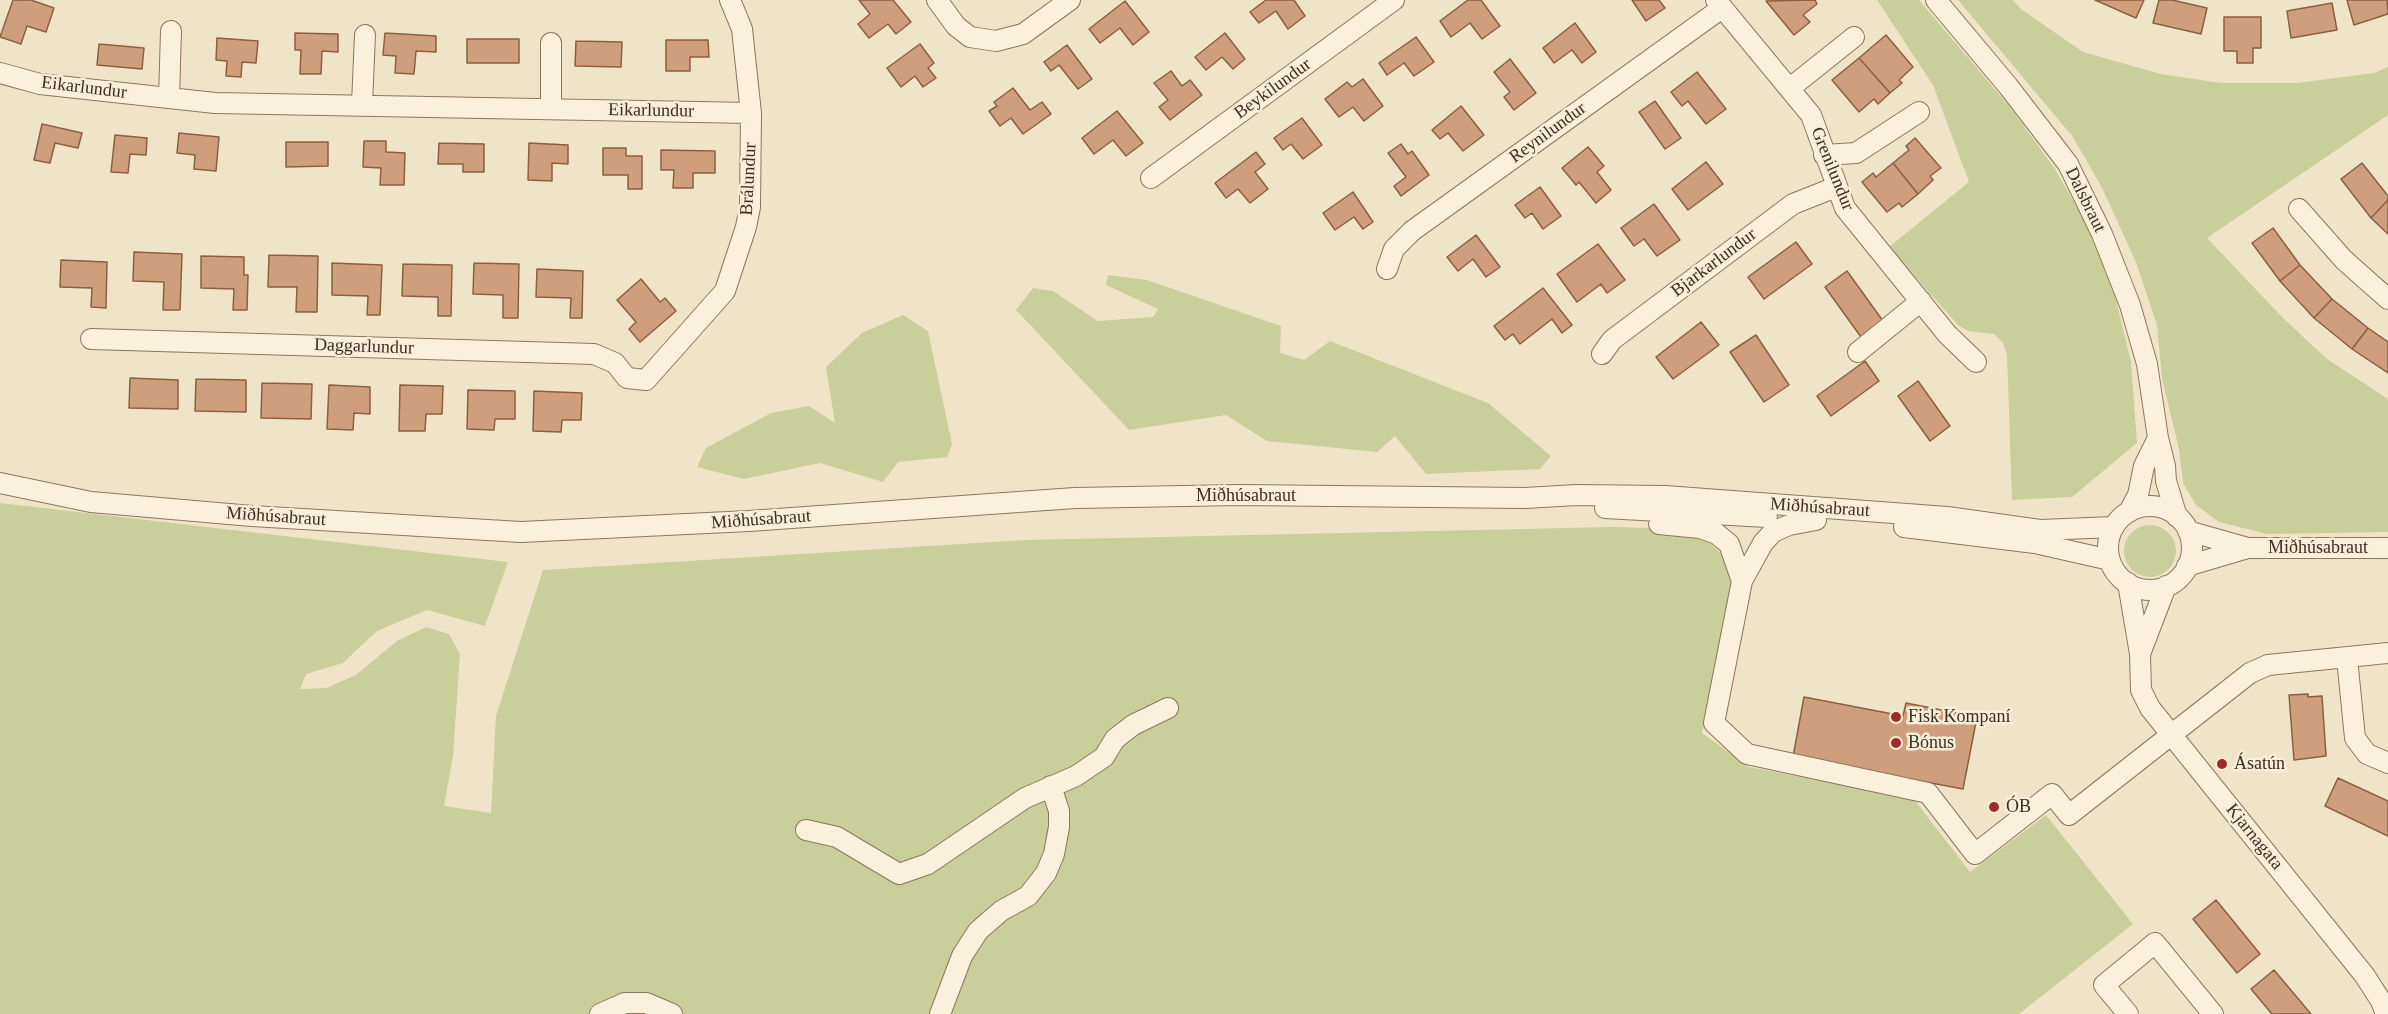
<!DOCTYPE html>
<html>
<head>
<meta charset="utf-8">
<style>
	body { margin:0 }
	canvas { display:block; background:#f0e4c8 }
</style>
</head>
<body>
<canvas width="2388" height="1014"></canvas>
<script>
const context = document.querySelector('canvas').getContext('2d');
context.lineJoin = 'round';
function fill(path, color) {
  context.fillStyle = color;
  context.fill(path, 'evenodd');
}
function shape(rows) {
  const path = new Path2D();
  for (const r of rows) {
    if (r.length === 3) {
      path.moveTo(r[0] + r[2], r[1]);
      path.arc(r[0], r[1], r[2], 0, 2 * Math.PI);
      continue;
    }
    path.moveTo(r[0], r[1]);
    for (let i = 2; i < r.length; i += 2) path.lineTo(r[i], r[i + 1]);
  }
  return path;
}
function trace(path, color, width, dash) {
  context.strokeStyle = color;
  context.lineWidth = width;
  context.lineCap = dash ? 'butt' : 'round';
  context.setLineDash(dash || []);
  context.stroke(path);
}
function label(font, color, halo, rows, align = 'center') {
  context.font = font + ' "Times New Roman",serif';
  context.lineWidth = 5;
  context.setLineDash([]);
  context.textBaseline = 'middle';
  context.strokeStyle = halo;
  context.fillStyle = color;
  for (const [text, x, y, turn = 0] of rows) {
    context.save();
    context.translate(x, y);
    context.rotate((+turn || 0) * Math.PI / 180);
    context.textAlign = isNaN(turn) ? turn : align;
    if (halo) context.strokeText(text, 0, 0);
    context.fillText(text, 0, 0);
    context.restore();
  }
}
fill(shape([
	[1877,0,1919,0,2010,107,2055,169,2083,218,2113,288,2131,362,2137,443,2072,497,2012,500,2007,354,2002,342,1994,334,1968,331,1958,325,1889,247,1969,182,1933,85],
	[1958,0,2013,0,2021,9,2083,52,2161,74,2221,83,2297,83,2374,73,2388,67,2388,115,2207,238,2283,318,2327,359,2388,399,2388,532,2267,534,2219,522,2196,505,2183,483,2179,449,2162,379,2157,325,2136,262,2103,190,2073,137],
	[1108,275,1147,280,1281,326,1280,353,1304,360,1330,341,1488,403,1551,456,1540,469,1426,474,1395,436,1377,452,1267,441,1226,415,1129,430,1016,310,1033,288,1053,291,1098,321,1153,317,1158,309,1106,285],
	[903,315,928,331,952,444,947,457,898,462,883,482,820,463,744,479,697,467,706,448,771,413,809,406,835,423,826,367,862,333],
	[0,503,508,562,485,626,427,610,377,631,343,663,306,674,300,689,326,688,356,675,397,641,426,627,449,634,460,654,453,756,444,806,491,813,496,716,543,570,1025,540,1612,527,1654,528,1705,538,1725,558,1735,593,1702,733,1749,767,1913,798,1970,872,2046,815,2133,924,2019,1014,0,1014],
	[2150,551,26]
]), '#c9cf9b');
const building = shape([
	[13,0,31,0,54,8,46,32,27,26,21,44,0,37,13,0],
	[859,0,893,0,911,22,896,34,888,24,869,38,858,24,870,14,859,0],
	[1266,0,1294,0,1305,16,1288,29,1276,11,1259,23,1250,12,1266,0],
	[1468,0,1481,0,1500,26,1482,39,1470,23,1451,37,1440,21,1468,0],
	[1632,0,1659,0,1665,8,1646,21,1632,0],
	[1815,0,1817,4,1803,15,1810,22,1794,35,1766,1,1815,0],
	[2095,0,2144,0,2136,18,2095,0],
	[2159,0,2172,0,2207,8,2201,34,2153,23,2159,0],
	[2347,0,2387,0,2388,14,2354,25,2347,0],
	[1125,1,1149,32,1133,45,1120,28,1100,43,1089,29,1125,1],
	[2332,3,2337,30,2291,38,2287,11,2332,3],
	[2224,17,2261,17,2261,48,2253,48,2253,63,2237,63,2237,51,2224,51,2224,17],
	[1575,23,1596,52,1582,63,1572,50,1554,63,1543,48,1575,23],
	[295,33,338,34,338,52,322,51,321,74,300,74,301,50,295,50,295,33],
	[385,33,436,36,436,52,416,51,414,74,395,73,396,56,383,55,385,33],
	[1225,33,1245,59,1233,69,1222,57,1206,70,1195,57,1225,33],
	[1886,35,1913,67,1899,80,1902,83,1890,93,1859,58,1886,35],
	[1416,37,1434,62,1414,76,1404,63,1387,75,1379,63,1416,37],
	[217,38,258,41,256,63,242,62,241,77,226,76,227,61,216,60,217,38],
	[467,39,519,39,519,63,467,63,467,39],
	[666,40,708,40,709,57,690,57,690,71,666,71,666,40],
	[576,41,622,42,621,67,575,66,576,41],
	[99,44,144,48,142,69,97,65,99,44],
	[920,44,934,63,928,68,936,78,923,87,915,76,901,87,887,68,920,44],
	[1067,45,1092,79,1078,89,1059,65,1051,71,1044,62,1067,45],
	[1859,58,1890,93,1878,104,1874,99,1859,112,1832,80,1859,58],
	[1510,59,1536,93,1514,110,1504,97,1510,92,1494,72,1510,59],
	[1171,71,1182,86,1190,80,1202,95,1170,120,1159,107,1168,100,1154,83,1171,71],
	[1697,72,1726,109,1706,124,1688,101,1682,106,1671,92,1697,72],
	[1363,79,1383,106,1364,121,1353,107,1339,117,1325,99,1347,82,1352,87,1363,79],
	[1013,88,1030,110,1042,102,1051,114,1023,134,1011,118,1000,126,989,111,997,106,994,102,1013,88],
	[1655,101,1681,138,1665,149,1639,112,1655,101],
	[1461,106,1484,135,1463,151,1448,133,1440,139,1432,130,1461,106],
	[1117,111,1143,143,1126,156,1113,140,1094,154,1082,138,1117,111],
	[1302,118,1322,145,1303,159,1291,144,1283,150,1274,138,1302,118],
	[42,124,82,133,78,148,55,143,50,163,34,160,42,124],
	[179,133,219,137,216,171,194,169,195,155,177,153,179,133],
	[115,135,147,138,146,155,130,154,128,173,111,172,115,135],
	[1915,138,1941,168,1930,176,1933,180,1918,194,1893,163,1909,150,1906,146,1915,138],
	[364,141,386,141,386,152,405,153,404,185,380,185,381,168,363,167,364,141],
	[286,142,328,142,328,166,286,167,286,142],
	[439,143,484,144,484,172,463,172,463,164,438,164,439,143],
	[529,143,568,145,568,164,552,163,552,181,528,180,529,143],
	[1401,144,1408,154,1412,151,1429,175,1401,196,1394,186,1406,177,1388,153,1401,144],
	[1588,147,1604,166,1597,172,1611,190,1596,203,1579,182,1576,185,1562,168,1588,147],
	[603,148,626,148,626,156,642,156,642,189,628,189,628,175,603,175,603,148],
	[661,150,715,151,715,173,693,173,693,188,673,188,674,170,661,170,661,150],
	[1256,152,1265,164,1255,172,1268,189,1250,203,1238,189,1226,198,1215,183,1256,152],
	[1706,162,1723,184,1688,210,1672,189,1706,162],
	[1893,163,1918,194,1902,207,1899,203,1887,212,1862,182,1873,173,1876,177,1893,163],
	[2362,163,2388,196,2388,200,2371,218,2341,179,2362,163],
	[1540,187,1561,216,1543,229,1532,213,1525,218,1515,205,1540,187],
	[1353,192,1373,222,1363,229,1354,217,1335,230,1323,213,1353,192],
	[2388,200,2388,234,2371,218,2388,200],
	[1654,204,1680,240,1657,256,1644,239,1634,246,1621,228,1654,204],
	[2273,228,2300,265,2280,281,2252,243,2273,228],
	[1476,235,1500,267,1486,277,1473,259,1458,271,1447,257,1476,235],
	[1796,242,1812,264,1764,299,1748,277,1796,242],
	[1598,244,1625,280,1607,293,1601,284,1577,302,1557,274,1598,244],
	[134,252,182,254,180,310,163,310,164,282,133,281,134,252],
	[269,255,318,256,317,312,296,312,297,287,268,287,269,255],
	[201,256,244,257,244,275,248,275,247,310,233,310,234,289,201,288,201,256],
	[61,260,107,262,106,308,91,307,92,288,60,287,61,260],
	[332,263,382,265,380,315,367,315,368,296,332,295,332,263],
	[474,263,519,264,518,318,503,318,503,295,473,294,474,263],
	[403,264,452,265,451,316,438,316,438,297,402,296,403,264],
	[2300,265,2332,299,2314,318,2280,281,2300,265],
	[537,269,583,271,582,318,570,318,571,298,536,297,537,269],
	[1847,271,1883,321,1861,337,1825,287,1847,271],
	[641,279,660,302,665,298,676,311,640,342,629,329,636,322,617,300,641,279],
	[1543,288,1572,325,1562,333,1552,319,1520,344,1513,334,1505,340,1494,326,1543,288],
	[2332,299,2368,328,2352,349,2314,318,2332,299],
	[1701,322,1719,345,1673,379,1656,357,1701,322],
	[2368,328,2388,342,2388,373,2352,349,2368,328],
	[1756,335,1789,385,1764,402,1730,352,1756,335],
	[1865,361,1879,381,1831,416,1817,396,1865,361],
	[130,378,178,380,178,409,129,408,130,378],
	[196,379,246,380,246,412,195,411,196,379],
	[1918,381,1950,426,1930,441,1898,396,1918,381],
	[262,383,312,384,311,419,261,418,262,383],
	[329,385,370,387,370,414,354,413,353,430,327,429,329,385],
	[400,385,443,386,442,414,426,414,425,431,399,431,400,385],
	[468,390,515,391,515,419,495,419,494,430,467,429,468,390],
	[534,391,582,393,581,420,562,420,561,432,533,431,534,391],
	[2308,694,2308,697,2322,696,2326,756,2294,760,2289,695,2308,694],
	[1804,697,1903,716,1906,703,1977,717,1963,789,1793,757,1804,697],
	[2338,778,2388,801,2388,836,2325,806,2338,778],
	[2216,900,2260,954,2237,973,2193,919,2216,900],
	[2274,970,2311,1014,2272,1014,2251,989,2274,970]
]);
fill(building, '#cf9f7d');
trace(building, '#8d5f41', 1.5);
const minor = shape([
	[937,0,956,26,970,37,996,41,1023,34,1070,0],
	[1716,0,1811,115,1845,208,1947,334,1976,362],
	[1936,0,2008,86,2068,164,2102,234,2130,305,2147,364,2158,438,2165,466,2166,481,2177,517],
	[0,73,40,84,215,103,751,113],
	[1790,88,1854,37],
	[169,98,171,31],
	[362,104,365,35],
	[551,109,551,43],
	[1824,155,1856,153,1919,112],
	[1151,178,1394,0],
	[2299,209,2344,260,2388,299],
	[1387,269,1394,249,1412,231,1722,8],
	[91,339,594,354,615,363,627,378,646,380,725,291,746,227,750,207,751,113,742,29,730,0],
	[1858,352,1921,301],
	[1602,354,1612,340,1793,204,1836,187],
	[0,483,91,502,252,516,521,532,749,521,1075,498,1239,495,1525,498,1576,495,1665,496,1947,517,2040,530,2114,527],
	[2150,548,42],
	[1605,508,1767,517],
	[2129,512,2138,495,2144,466,2158,438],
	[1816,520,1789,525,1773,532,1763,543,1742,581,1714,723,1747,754,1928,793,1975,854,2052,794,2069,815,2250,673,2268,665,2388,653],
	[1659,524,1700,528,1717,534,1729,544,1742,581],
	[1904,527,2035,543,2110,560],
	[2188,531,2248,548,2388,548],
	[2187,566,2248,548],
	[2128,583,2140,654,2141,690,2150,708,2365,976,2381,1001,2386,1014],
	[2140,654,2166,586],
	[2347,658,2355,738,2367,754,2388,763],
	[806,830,837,837,899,874,928,864,1025,798,1076,776,1104,757,1115,739,1133,725,1168,708],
	[600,1014,625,1003,646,1003,672,1014],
	[940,1014,962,956,978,931,1001,911,1028,896,1046,873,1054,854,1059,827,1059,811,1051,786],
	[2128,1014,2104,985,2155,943,2213,1014]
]);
trace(minor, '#8d765c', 22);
trace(minor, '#faf1dc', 20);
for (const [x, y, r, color] of [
	[1896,717,6,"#9e2a2b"],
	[1896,743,6,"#9e2a2b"],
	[2222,764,6,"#9e2a2b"],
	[1994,807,6,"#9e2a2b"]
]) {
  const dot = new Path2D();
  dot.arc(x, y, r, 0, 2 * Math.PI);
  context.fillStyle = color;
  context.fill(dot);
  trace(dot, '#f7eed8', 2);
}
label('18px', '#3d2e20', '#f7eed8', [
	["Eikarlundur",84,88,7],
	["Beykilundur",1273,89,-36],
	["Eikarlundur",651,111,1],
	["Reynilundur",1548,133,-36],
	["Grenilundur",1832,169,68],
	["Brálundur",749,179,-87],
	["Dalsbraut",2085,200,64],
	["Bjarkarlundur",1714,263,-37],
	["Daggarlundur",364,347,2],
	["Miðhúsabraut",1246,496],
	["Miðhúsabraut",1820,508,4],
	["Miðhúsabraut",276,517,4],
	["Miðhúsabraut",761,520,-4],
	["Miðhúsabraut",2318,548],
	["Kjarnagata",2254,837,51]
]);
label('18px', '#3d2e20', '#f7eed8', [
	["Fisk Kompaní",1908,717],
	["Bónus",1908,743],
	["Ásatún",2234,764],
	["ÓB",2006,807]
], 'left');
</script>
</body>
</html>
